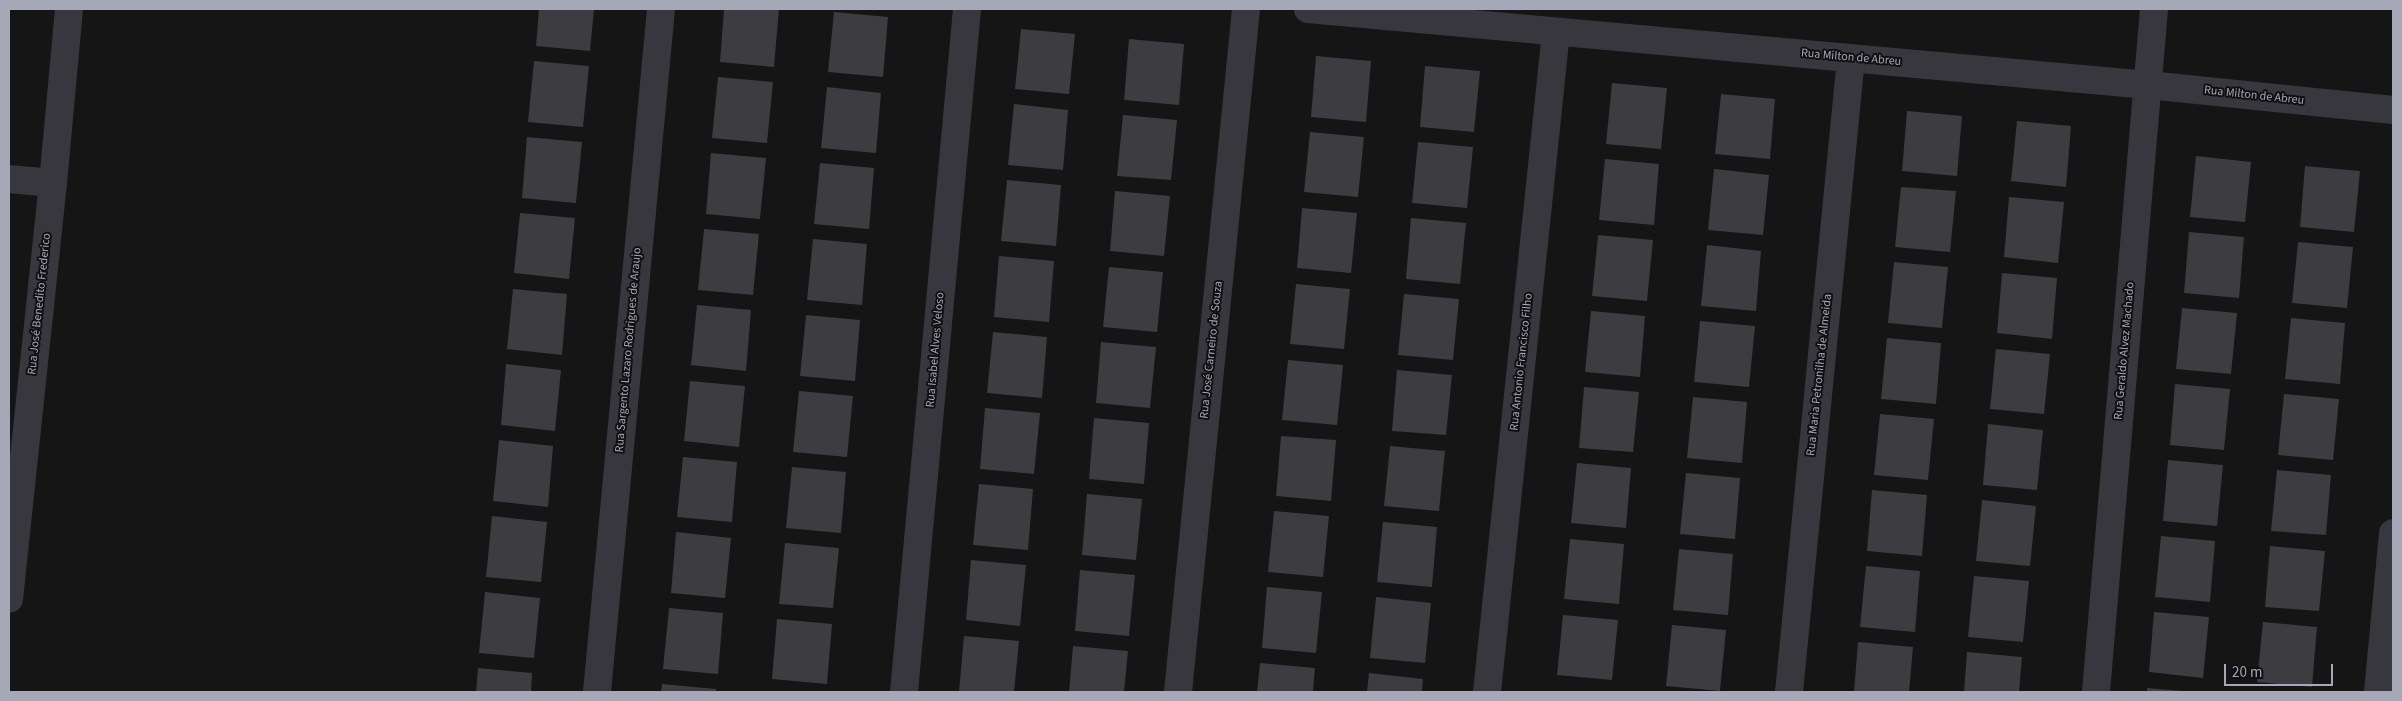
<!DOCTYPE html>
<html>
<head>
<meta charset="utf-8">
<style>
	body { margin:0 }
	#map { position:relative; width:2402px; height:701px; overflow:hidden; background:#151516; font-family:"Source Sans 3",sans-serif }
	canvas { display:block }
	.frame { position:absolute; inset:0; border:10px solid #a6a7b7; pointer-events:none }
	.scale { position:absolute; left:2224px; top:664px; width:109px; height:22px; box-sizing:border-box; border:2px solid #a6a7b7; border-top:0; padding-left:6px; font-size:15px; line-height:18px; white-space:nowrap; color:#a6a7b7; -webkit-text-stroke:4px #101011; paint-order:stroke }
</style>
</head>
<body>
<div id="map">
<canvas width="2402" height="701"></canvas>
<div class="frame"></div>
<div class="scale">20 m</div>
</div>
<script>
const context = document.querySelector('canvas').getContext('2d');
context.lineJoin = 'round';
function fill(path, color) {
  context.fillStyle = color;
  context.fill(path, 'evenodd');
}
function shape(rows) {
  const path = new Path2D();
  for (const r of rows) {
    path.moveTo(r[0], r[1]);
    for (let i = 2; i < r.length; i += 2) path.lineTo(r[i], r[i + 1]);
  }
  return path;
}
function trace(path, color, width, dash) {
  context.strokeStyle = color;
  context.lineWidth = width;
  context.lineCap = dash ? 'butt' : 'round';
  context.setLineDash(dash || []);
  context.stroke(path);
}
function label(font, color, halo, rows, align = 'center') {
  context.font = font + ' "Source Sans 3",sans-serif';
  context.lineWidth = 4;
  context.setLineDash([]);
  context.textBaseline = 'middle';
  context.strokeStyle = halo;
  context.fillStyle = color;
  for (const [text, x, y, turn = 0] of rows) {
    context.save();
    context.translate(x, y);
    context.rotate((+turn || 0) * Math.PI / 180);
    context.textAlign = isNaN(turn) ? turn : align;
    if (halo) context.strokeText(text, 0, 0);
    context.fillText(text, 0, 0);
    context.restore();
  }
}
fill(shape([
	[539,9,594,9,590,51,536,46],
	[724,9,779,9,774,67,720,62],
	[834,12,888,17,883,77,828,72],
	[1021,29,1075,34,1069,94,1015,89],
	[1129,39,1184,44,1179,105,1124,100],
	[1316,56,1371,61,1366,122,1311,117],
	[534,61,589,66,583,127,528,122],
	[1425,66,1480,71,1474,132,1420,127],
	[718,77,773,82,767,143,712,138],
	[1612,83,1667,88,1661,149,1606,144],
	[827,87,881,93,876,153,821,148],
	[1721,94,1775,99,1770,159,1715,154],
	[1014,104,1068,110,1063,170,1008,165],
	[1907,111,1962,116,1957,176,1902,171],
	[1123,115,1177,120,1171,180,1117,176],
	[2017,121,2071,126,2066,187,2011,181],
	[1310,132,1364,137,1358,197,1304,192],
	[527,137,582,142,576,203,522,198],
	[1418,142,1473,147,1467,208,1412,203],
	[711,153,766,158,760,219,706,214],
	[2196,156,2251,162,2245,222,2190,217],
	[1605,159,1659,164,1654,225,1599,220],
	[820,163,874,168,869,229,814,224],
	[2305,166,2360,171,2354,232,2300,227],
	[1714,169,1769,175,1763,235,1708,230],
	[1007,180,1061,185,1056,246,1001,241],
	[1901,187,1956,191,1950,252,1895,247],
	[1115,191,1170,196,1164,256,1110,251],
	[2009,197,2064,202,2058,263,2004,257],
	[1302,208,1357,213,1351,273,1297,268],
	[520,213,575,218,569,279,514,273],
	[1411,218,1466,223,1460,284,1406,279],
	[704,229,759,234,753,295,698,290],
	[2189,232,2244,237,2239,298,2184,293],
	[1598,235,1653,240,1647,301,1592,296],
	[813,239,867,244,862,305,807,300],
	[2298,242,2353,247,2347,308,2292,303],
	[1707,245,1761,251,1756,311,1701,306],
	[999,256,1054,261,1049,322,994,317],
	[1894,262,1948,267,1942,328,1888,323],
	[1109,267,1163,272,1157,332,1103,327],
	[2002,273,2057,278,2052,339,1997,333],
	[1296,284,1350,289,1344,349,1290,344],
	[513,289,567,294,562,355,507,349],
	[1404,294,1459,299,1453,360,1398,355],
	[697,305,751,310,746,371,691,365],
	[2182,308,2237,313,2231,374,2176,369],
	[1591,311,1645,316,1640,377,1585,372],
	[806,315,860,320,855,381,800,376],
	[2291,318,2345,323,2340,384,2285,379],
	[1700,321,1755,326,1749,387,1694,382],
	[993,332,1047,337,1042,398,987,393],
	[1887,338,1941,343,1936,404,1881,399],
	[1101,342,1156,347,1150,408,1096,403],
	[1996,349,2050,354,2044,414,1990,409],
	[1288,360,1343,365,1337,425,1282,420],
	[506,364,561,370,555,431,501,425],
	[1397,370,1452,375,1446,435,1392,431],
	[690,381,745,386,739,447,684,441],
	[2175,384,2230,389,2224,450,2170,445],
	[1584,387,1639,392,1633,452,1579,448],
	[799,391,853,396,847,457,793,452],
	[2284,394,2339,399,2333,460,2278,455],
	[1693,397,1747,402,1742,463,1687,458],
	[985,408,1040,413,1034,474,980,469],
	[1880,414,1934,419,1928,480,1874,475],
	[1094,418,1149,423,1144,484,1089,479],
	[1988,424,2043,430,2037,490,1983,485],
	[1281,436,1336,440,1331,501,1276,496],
	[499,440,553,446,548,507,493,501],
	[1390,446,1445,451,1439,511,1384,506],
	[683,457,737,462,732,522,677,517],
	[2168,460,2223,465,2217,526,2163,521],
	[1577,463,1631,468,1626,528,1571,523],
	[792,467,846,472,841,533,786,528],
	[2277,470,2331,475,2326,535,2271,531],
	[1686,473,1740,478,1735,539,1680,534],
	[979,484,1033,489,1028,550,973,545],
	[1872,490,1927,495,1922,556,1867,551],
	[1087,494,1142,499,1136,560,1082,555],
	[1982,500,2036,506,2030,566,1976,561],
	[1274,511,1329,516,1323,577,1268,572],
	[492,516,547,522,541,582,486,577],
	[1383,522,1437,527,1432,587,1377,582],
	[676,532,731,538,725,598,671,593],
	[2161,536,2215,541,2210,602,2155,597],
	[1570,539,1624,544,1619,604,1564,599],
	[785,543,839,548,833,608,779,604],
	[2270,546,2325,551,2319,611,2265,607],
	[1679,549,1733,554,1728,615,1673,610],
	[971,560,1026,565,1020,626,966,620],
	[1866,566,1920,571,1915,632,1860,627],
	[1080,570,1135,575,1129,636,1075,631],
	[1974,576,2029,581,2023,642,1968,637],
	[1267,587,1322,592,1316,653,1262,648],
	[485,592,540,598,534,658,479,653],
	[1376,597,1431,603,1425,663,1370,658],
	[669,608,723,613,718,674,663,669],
	[2154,612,2209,617,2203,678,2149,672],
	[1563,615,1618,620,1612,680,1557,675],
	[777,619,832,624,827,684,772,679],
	[2263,622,2317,627,2312,687,2257,682],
	[1672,625,1726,630,1720,691,1666,686],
	[964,636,1019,641,1014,692,959,692],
	[1858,642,1913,647,1909,692,1854,692],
	[1073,646,1128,651,1124,692,1069,692],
	[1967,652,2022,657,2019,692,1964,692],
	[1260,663,1315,668,1313,692,1257,692],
	[478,668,532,673,531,692,476,692],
	[1369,673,1423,679,1422,692,1367,692],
	[662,684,716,689,716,692,661,692],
	[2147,688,2183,691,2182,692,2147,692]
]), '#3c3c41');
trace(shape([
	[1308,9,2148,85,2393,110],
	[9,179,53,183],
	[9,599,53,183,69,9],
	[597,692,661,9],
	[904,692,967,9],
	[1178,692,1246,9],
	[1487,692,1556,32],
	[1789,692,1851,58],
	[2096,692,2154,9],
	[2378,692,2393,533]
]), '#38373e', 28);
label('12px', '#a6a7b7', '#101011', [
	["Rua Milton de Abreu",1851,58,5],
	["Rua Milton de Abreu",2254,96,6],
	["Rua José Benedito Frederico",40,304,-84],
	["Rua Sargento Lazaro Rodrigues de Araujo",629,350,-85],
	["Rua Isabel Alves Veloso",936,350,-85],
	["Rua José Carneiro de Souza",1212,350,-84],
	["Rua Geraldo Alvez Machado",2125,351,-85],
	["Rua Antonio Francisco Filho",1522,362,-84],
	["Rua Maria Petronilha de Almeida",1820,375,-84]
]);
</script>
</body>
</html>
